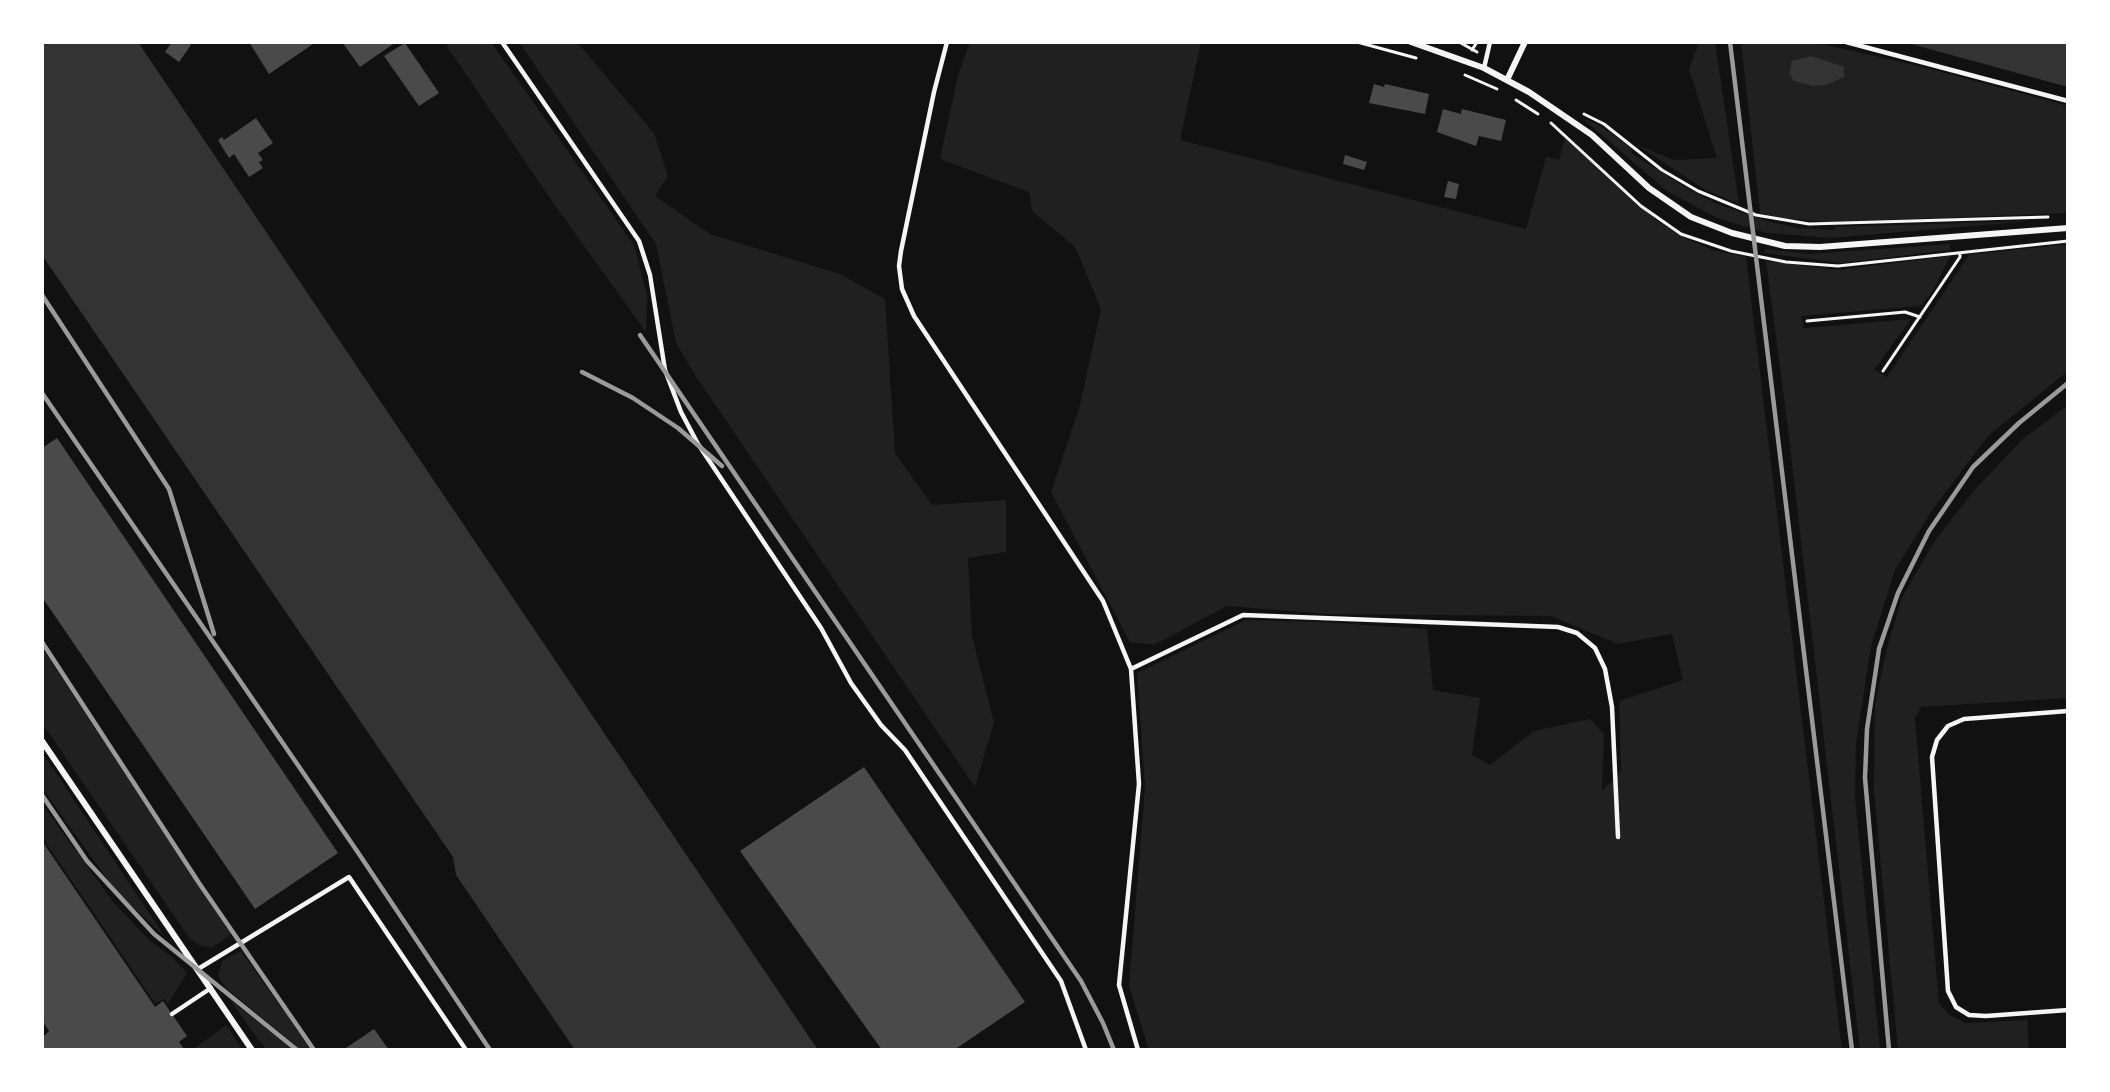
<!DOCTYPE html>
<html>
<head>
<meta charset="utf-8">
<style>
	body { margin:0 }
	#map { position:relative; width:2110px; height:1092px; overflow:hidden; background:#111; font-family:"PT Sans Narrow",sans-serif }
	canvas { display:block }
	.frame { position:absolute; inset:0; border:44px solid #fff; pointer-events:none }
</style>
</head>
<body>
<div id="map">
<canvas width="2110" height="1092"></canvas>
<div class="frame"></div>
</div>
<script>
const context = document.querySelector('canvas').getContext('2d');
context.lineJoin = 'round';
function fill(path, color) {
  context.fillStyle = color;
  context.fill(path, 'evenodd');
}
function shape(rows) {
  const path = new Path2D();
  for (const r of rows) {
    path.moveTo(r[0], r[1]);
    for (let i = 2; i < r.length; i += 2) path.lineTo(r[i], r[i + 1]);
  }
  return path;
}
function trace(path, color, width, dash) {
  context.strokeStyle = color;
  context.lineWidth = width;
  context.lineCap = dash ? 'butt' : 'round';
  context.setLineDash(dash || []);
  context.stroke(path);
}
fill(shape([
	[444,42,491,42,634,245,647,295,646,332,556,207],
	[519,42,577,42,654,133,668,176,655,196,710,234,840,274,885,299,895,453,932,505,1006,500,1006,552,968,558,972,636,994,722,975,787,695,375,676,343,656,244],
	[970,42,1201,42,1180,140,1526,229,1546,157,1559,160,1565,138,1657,221,1684,238,1713,250,1746,257,1842,1050,1149,1050,1129,986,1145,786,1137,673,1246,620,1319,622,1427,629,1433,690,1480,698,1472,755,1490,765,1534,731,1590,719,1604,734,1602,791,1621,772,1619,701,1683,680,1672,634,1618,644,1551,616,1328,614,1227,606,1154,645,1130,642,1051,492,1080,405,1101,309,1075,247,1032,211,1029,192,940,159,958,75],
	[1699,42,1715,42,1739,204,1704,189,1637,145,1674,160,1717,158,1689,69],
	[1741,42,1813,42,1923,67,2068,106,2068,213,1829,222,1783,218,1760,213],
	[1582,118,1599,125,1632,148,1631,153,1688,189,1717,204,1770,222,1798,228,1834,230,1835,227,2030,221,1831,238,1767,233,1717,218,1667,191],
	[1950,244,1950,250,1842,263,1765,253,1765,249,1810,254],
	[2068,244,2068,371,1988,436,1933,509,1895,570,1871,646,1856,744,1855,797,1880,1050,1860,1050,1788,429,1766,261,1839,270,1950,256,1932,292,1920,306,1801,316,1804,328,1911,319,1874,370,1887,377,1969,255],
	[2068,405,2068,698,1921,707,1915,718,1939,1004,1950,1015,1965,1023,2027,1020,2029,1049,1898,1050,1874,791,1875,705,1887,648,1902,597,1936,539,1977,487,2024,438],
	[42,648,231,934,212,948,201,946,190,939,42,723],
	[42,755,48,761,165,937,115,890,42,788],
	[42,804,114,903,149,940,172,957,187,973,168,1004,164,999,155,1003,42,837],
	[241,951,283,1010,311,1050,301,1050,227,989,218,976,222,961],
	[229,999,285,1043,292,1050,266,1050],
	[226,1025,243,1050,192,1050]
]), '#202020');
fill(shape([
	[42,42,138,42,818,1050,575,1050,456,875,453,857,42,255],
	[1904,42,2068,42,2068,87],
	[1812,56,1844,67,1844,77,1826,85,1813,86,1794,81,1789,73,1792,61]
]), '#333');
fill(shape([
	[172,42,186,42,191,45,179,62,165,52],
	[249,42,316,42,269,74],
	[342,42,396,42,360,67],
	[405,43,439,93,419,106,384,56],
	[1374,84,1384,87,1385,84,1429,94,1425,114,1369,103],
	[1443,109,1461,114,1462,109,1506,120,1501,141,1479,136,1476,146,1437,132],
	[256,118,273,143,258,153,263,160,259,162,263,168,249,177,234,154,229,158,218,140,222,137,224,140],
	[1345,155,1367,162,1364,170,1343,164],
	[1448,181,1459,184,1456,199,1444,197],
	[57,438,338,853,255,909,42,597,42,448],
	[864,767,1025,1002,954,1050,882,1050,740,851],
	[42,841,155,1007,163,1001,187,1036,179,1042,185,1050,42,1050,42,1038,49,1031,42,1020],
	[374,1029,389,1050,343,1050]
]), '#4a4a4a');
trace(shape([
	[1357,42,1416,58],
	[1459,42,1477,52],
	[1472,50,1477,42],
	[1465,75,1497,89],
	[1516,100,1538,114],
	[1584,114,1604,124,1662,170,1698,191,1756,215,1809,224,2048,217],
	[1551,123,1641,206,1681,234,1731,251,1786,262,1838,266,2068,241],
	[1807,321,1905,312,1920,317],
	[1883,371,1960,257,1960,253]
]), '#f5f5f5', 3);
trace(shape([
	[502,42,639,241,650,275,665,370,681,412,698,444,821,628,851,683,881,725,905,750,1061,981,1086,1050],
	[947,42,934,92,901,251,899,266,902,289,914,316,1103,601,1131,669,1139,784,1119,985,1138,1050],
	[1846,42,2068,101],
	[1484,68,1490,42],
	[1131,669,1243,615,1558,627,1577,633,1595,648,1605,669,1612,707,1618,837],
	[2068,711,1964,719,1948,726,1937,740,1932,757,1948,991,1956,1007,1969,1015,1986,1016,2068,1010],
	[198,969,349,877,466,1050],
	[172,1014,211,988]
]), '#f5f5f5', 4.5);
trace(shape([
	[1411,42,1484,68,1529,92,1592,135,1649,188,1691,217,1732,233,1785,246,1820,247,2068,228],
	[1507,80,1525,42],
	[42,741,252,1050]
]), '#f5f5f5', 6);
trace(shape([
	[1730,42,1852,1050],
	[42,295,169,489,214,634],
	[640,335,1081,981,1103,1023,1114,1050],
	[582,372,633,398,678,428,722,466],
	[42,393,357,851,490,1050],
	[42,642,199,883,314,1050],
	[42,795,87,861,154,934,297,1050],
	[1889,1050,1865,778,1867,729,1879,649,1898,593,1929,531,1973,467,2019,423,2068,383]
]), '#9a9a9a', 4.5);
</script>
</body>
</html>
